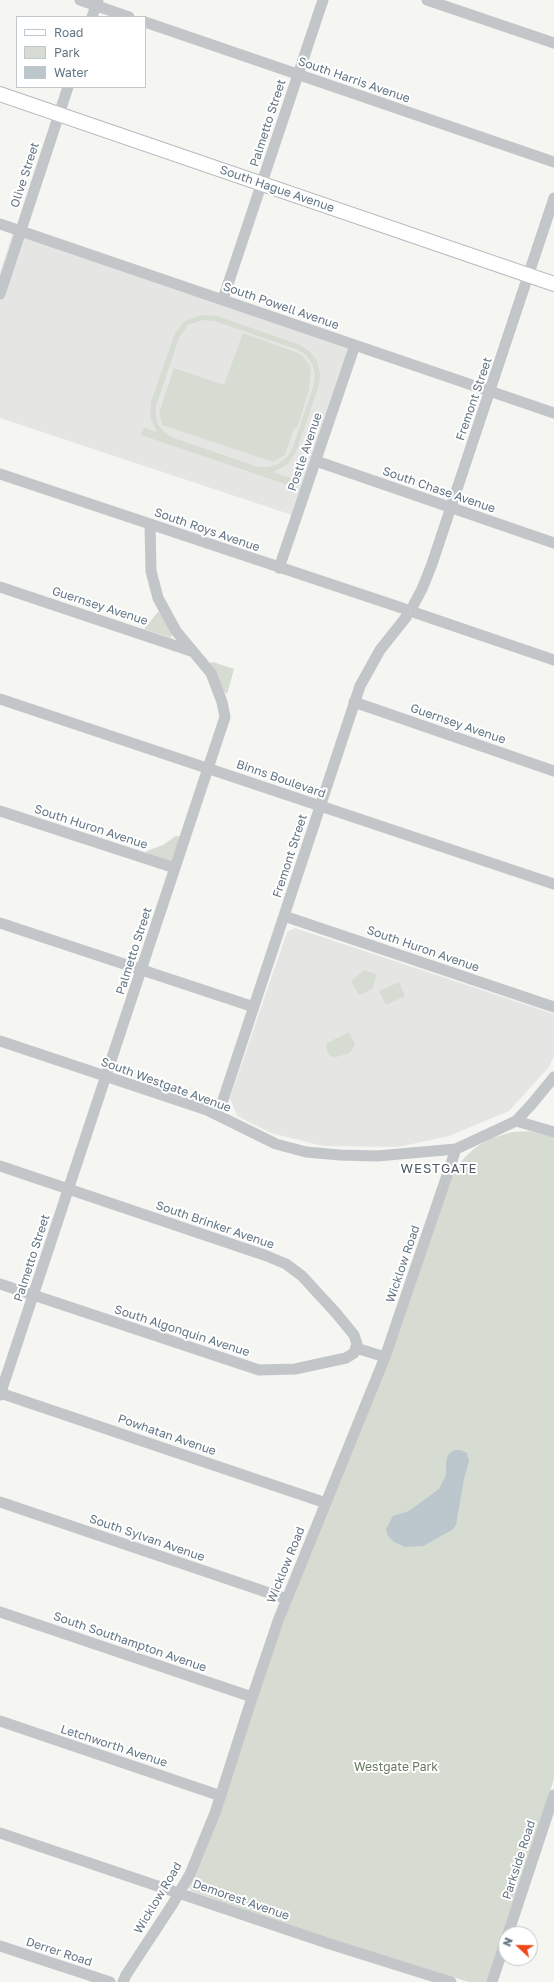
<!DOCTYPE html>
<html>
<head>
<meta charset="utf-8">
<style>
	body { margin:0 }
	#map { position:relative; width:554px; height:1982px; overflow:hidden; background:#f5f5f1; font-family:"Golos Text",sans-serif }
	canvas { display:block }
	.legend { position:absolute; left:16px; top:16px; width:130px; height:72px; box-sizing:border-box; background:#fff; border:1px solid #c0c8cd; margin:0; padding:5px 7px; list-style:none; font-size:12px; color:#627583 }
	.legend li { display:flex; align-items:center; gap:8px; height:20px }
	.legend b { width:20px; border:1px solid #c0c8cd }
	.north { position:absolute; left:498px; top:1926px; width:40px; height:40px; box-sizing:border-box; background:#fff; border:1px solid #c0c8cd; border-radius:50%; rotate:292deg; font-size:11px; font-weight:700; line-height:16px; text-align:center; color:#627583 }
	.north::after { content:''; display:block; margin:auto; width:14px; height:18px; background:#ec481a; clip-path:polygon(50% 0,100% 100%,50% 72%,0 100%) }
</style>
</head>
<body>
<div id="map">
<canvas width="554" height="1982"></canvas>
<ul class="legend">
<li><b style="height:5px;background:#fff"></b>Road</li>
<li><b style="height:11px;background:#d6dcd2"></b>Park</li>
<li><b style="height:11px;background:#bbc7cc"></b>Water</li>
</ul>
<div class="north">N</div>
</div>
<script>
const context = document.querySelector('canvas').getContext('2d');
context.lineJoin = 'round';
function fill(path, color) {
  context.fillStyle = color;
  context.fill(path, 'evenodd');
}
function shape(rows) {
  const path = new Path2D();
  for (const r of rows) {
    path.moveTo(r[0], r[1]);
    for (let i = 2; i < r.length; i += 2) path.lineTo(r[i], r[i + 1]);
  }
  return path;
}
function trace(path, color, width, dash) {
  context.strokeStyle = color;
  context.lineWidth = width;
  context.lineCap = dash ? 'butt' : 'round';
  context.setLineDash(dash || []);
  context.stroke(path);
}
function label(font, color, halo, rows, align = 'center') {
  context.font = font + ' "Golos Text",sans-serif';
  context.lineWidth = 4;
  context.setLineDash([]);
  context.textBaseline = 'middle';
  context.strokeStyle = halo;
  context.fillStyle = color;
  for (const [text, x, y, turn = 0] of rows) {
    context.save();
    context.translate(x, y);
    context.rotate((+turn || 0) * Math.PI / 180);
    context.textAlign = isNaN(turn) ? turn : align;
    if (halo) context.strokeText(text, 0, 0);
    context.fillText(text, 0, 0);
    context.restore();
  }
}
fill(shape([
	[13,232,351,347,295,516,0,418,0,272],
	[295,928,554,1014,554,1056,549,1067,509,1111,449,1136,398,1147,323,1146,271,1133,237,1116,230,1098,287,932]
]), '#e5e6e4');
fill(shape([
	[202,315,217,316,300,345,310,352,317,361,320,373,319,385,296,452,288,464,273,472,297,480,294,487,141,435,144,428,157,432,150,417,151,402,175,333,185,321],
	[202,320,215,321,298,350,306,355,312,364,315,374,314,384,293,447,288,456,278,464,268,467,258,467,174,438,164,432,158,424,156,416,156,406,179,338,188,325],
	[243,333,301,354,311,367,309,390,297,428,294,428,285,455,273,462,162,425,159,413,174,368,224,385],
	[158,612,160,612,172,633,171,638,144,629],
	[213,662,234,669,227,694,223,691,209,666,210,663],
	[176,836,179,836,180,838,171,862,146,853,147,851,163,845],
	[364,970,374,973,376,975,376,978,372,989,359,995,352,983,353,979],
	[399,982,405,996,386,1005,379,991],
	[349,1032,355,1044,350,1053,336,1057,330,1056,326,1049,327,1043],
	[529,1131,554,1137,554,1779,488,1980,487,1982,469,1982,293,1927,192,1891,189,1888,259,1687,451,1178,464,1158,475,1148,489,1139,512,1132]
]), '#d6dcd2');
fill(shape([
	[454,1450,460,1450,467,1453,469,1461,464,1479,456,1525,452,1530,423,1546,405,1547,394,1542,388,1536,386,1529,393,1516,409,1511,439,1489,446,1475,446,1462,448,1455]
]), '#bbc7cc');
const major = shape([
	[0,94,554,284]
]);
trace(major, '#b5b9bd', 16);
trace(shape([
	[80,0,129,17],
	[427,0,554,43],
	[92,17,98,0],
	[145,22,554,162],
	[0,224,554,413],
	[0,294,68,87],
	[223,299,323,0],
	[316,461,554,543],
	[0,474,405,609],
	[279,568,355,345],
	[0,587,191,651],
	[413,606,422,589,432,564,554,198],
	[416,613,554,660],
	[0,699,554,884],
	[354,702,554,771],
	[0,811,175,868],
	[284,916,554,1007],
	[0,923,254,1007],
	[0,1041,207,1110,276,1144,306,1152,340,1155,377,1156,456,1149,516,1121,531,1105,554,1077],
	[218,1115,360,686,380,650,407,616],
	[516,1121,554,1132],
	[0,1166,267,1256,286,1264,302,1276,336,1313,354,1335,357,1344,354,1353,346,1358,295,1369,259,1370,0,1284],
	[356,1348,385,1357],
	[0,1393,326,1503],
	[0,1395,225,717,222,702,211,673,176,631,158,598,151,571,150,524],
	[0,1502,287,1599],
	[0,1612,252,1697],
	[0,1721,221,1796],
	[0,1833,327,1943,451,1982],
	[508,1934,554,1795],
	[0,1946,110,1982],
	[123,1982,126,1975,172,1905,190,1874,215,1813,250,1704,278,1621,385,1357,456,1149],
	[492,1982,506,1940]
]), '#c2c6c9', 11);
trace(major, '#fff', 14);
label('12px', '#627583', '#fff', [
	["South Harris Avenue",354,80,19],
	["Palmetto Street",268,123,-72],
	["Olive Street",25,175,-72],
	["South Hague Avenue",277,189,19],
	["South Powell Avenue",281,306,19],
	["Fremont Street",474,399,-71],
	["Postle Avenue",305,452,-71],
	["South Chase Avenue",439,490,19],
	["South Roys Avenue",207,530,19],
	["Guernsey Avenue",100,606,18],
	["Guernsey Avenue",458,724,19],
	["Binns Boulevard",281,779,19],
	["South Huron Avenue",91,827,18],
	["Fremont Street",290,856,-72],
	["South Huron Avenue",423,949,19],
	["Palmetto Street",134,951,-72],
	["South Westgate Avenue",166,1085,20],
	["South Brinker Avenue",215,1225,19],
	["Palmetto Street",32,1258,-72],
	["Wicklow Road",403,1264,-71],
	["South Algonquin Avenue",182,1331,18],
	["Powhatan Avenue",167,1435,19],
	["South Sylvan Avenue",147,1538,19],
	["Wicklow Road",286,1565,-68],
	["South Southampton Avenue",130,1642,19],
	["Letchworth Avenue",114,1746,18],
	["Parkside Road",519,1860,-72],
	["Wicklow Road",158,1898,-59],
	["Demorest Avenue",241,1900,19],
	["Derrer Road",59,1952,18]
]);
label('12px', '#677a61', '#fff', [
	["Westgate Park",396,1767]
]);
context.letterSpacing = '1px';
label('13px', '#505e68', '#fff', [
	["WESTGATE",439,1169]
]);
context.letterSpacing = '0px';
</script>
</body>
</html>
